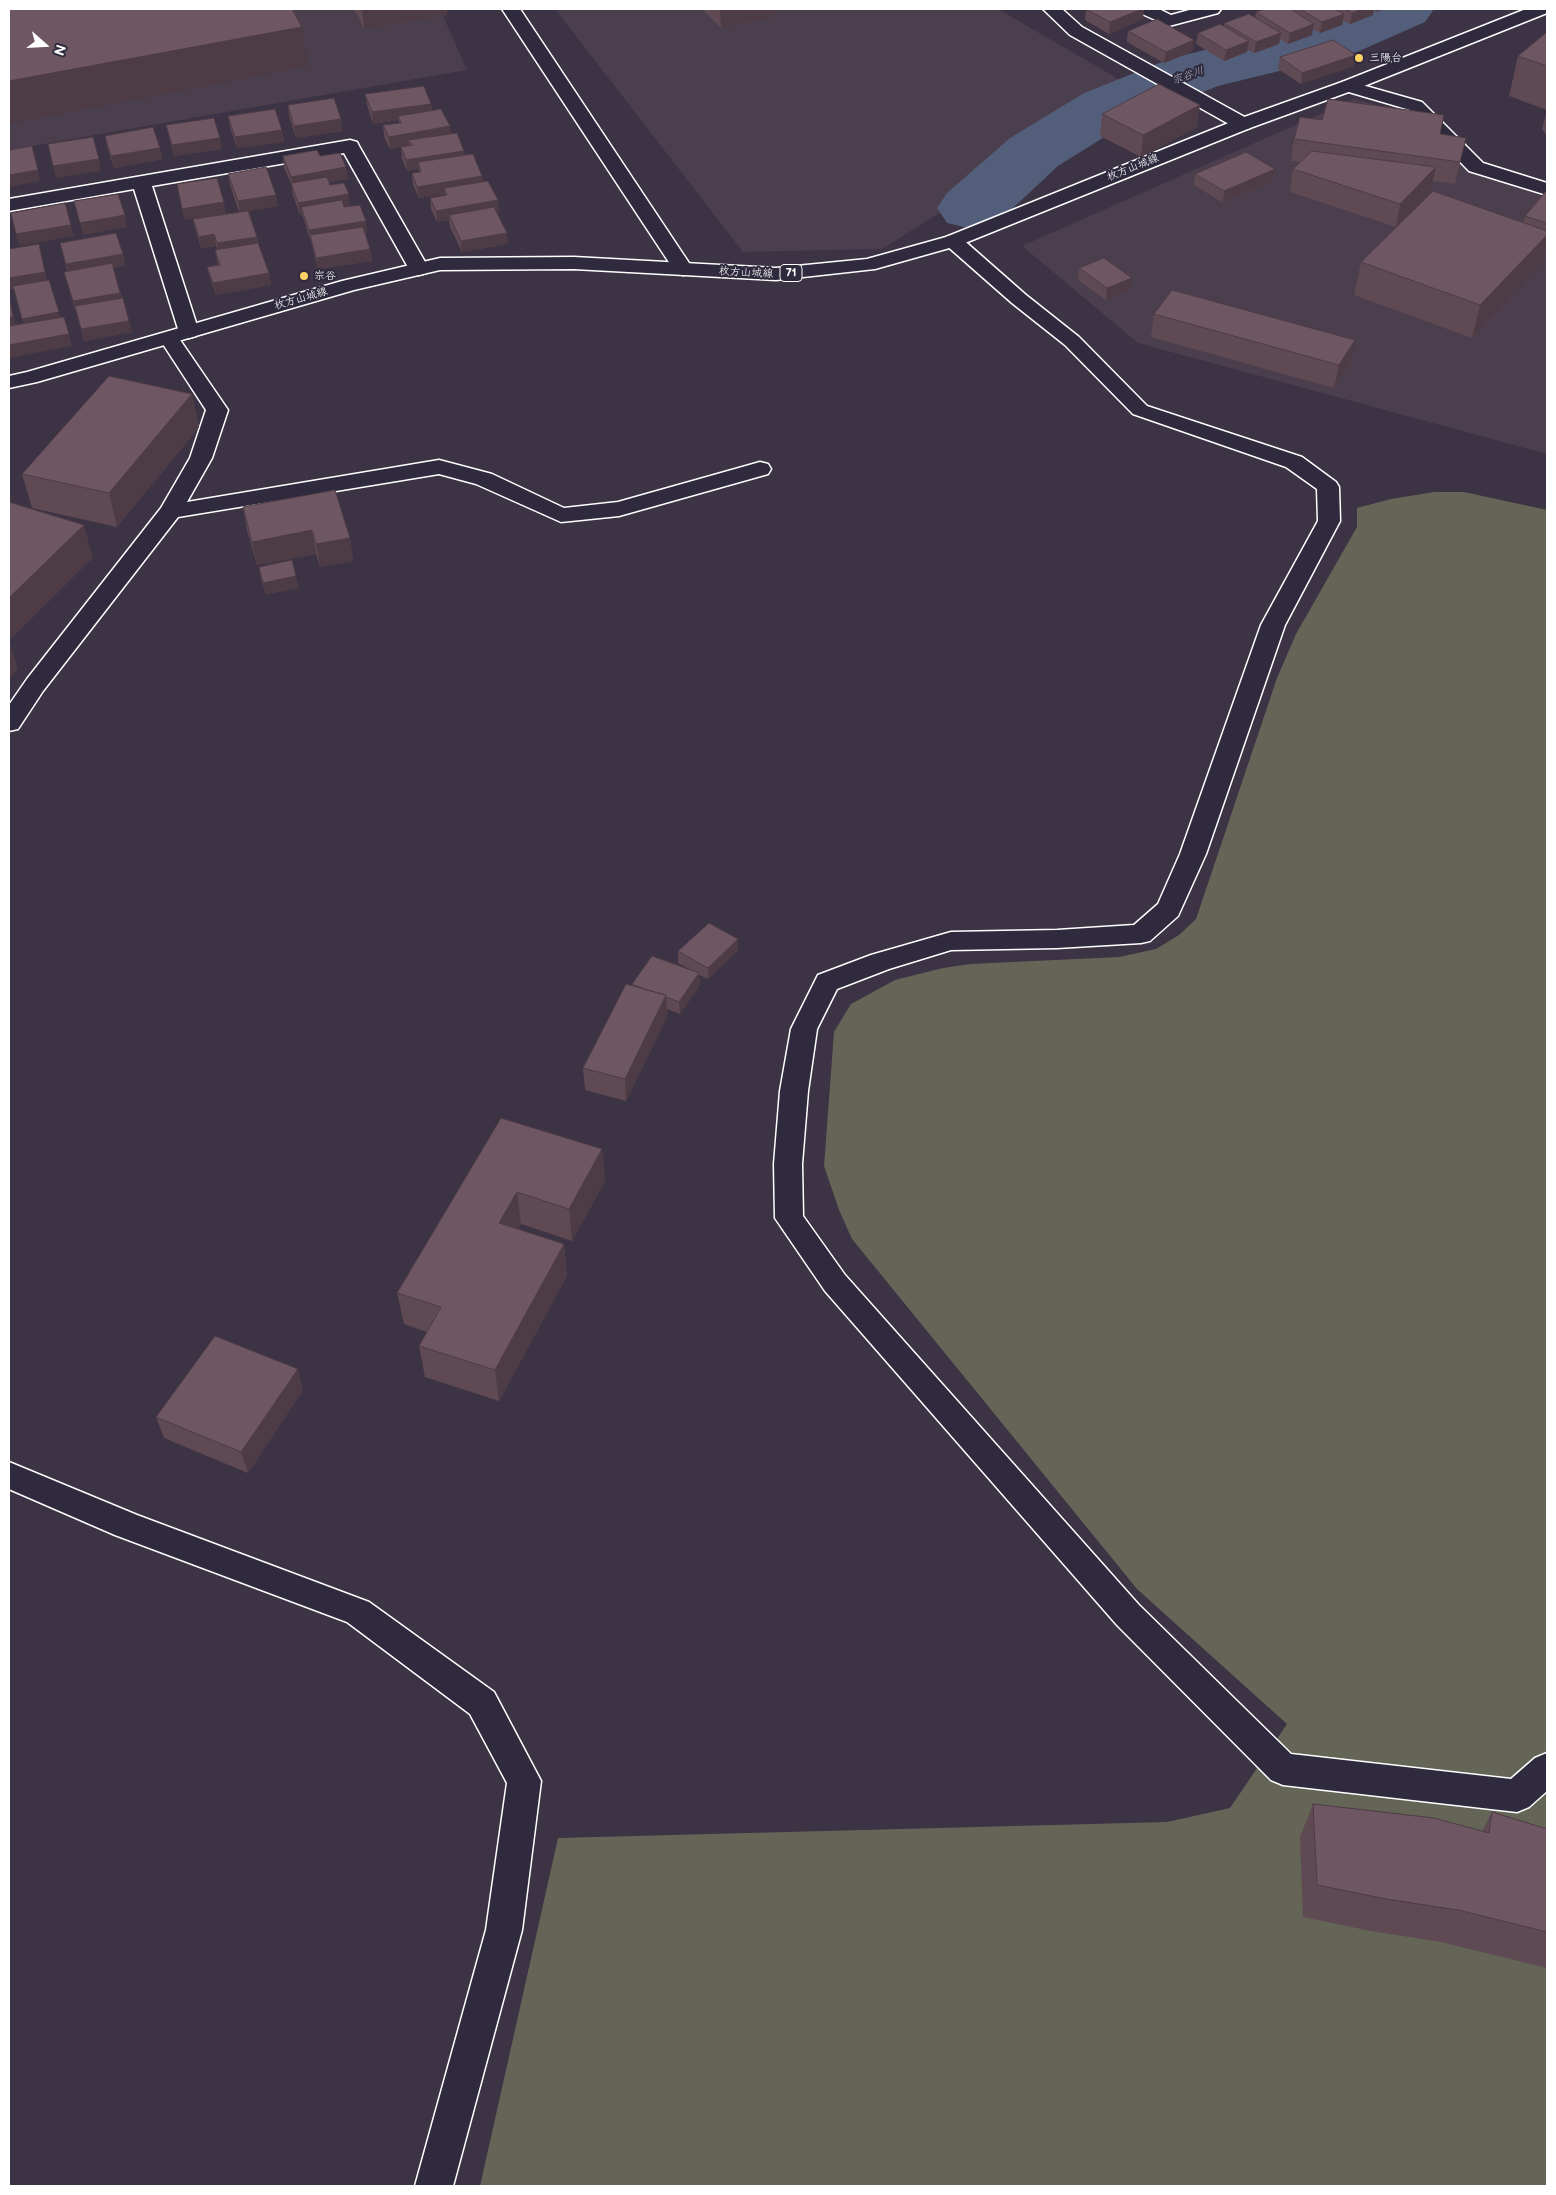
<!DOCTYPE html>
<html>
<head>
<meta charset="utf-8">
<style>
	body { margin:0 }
	#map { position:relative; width:1556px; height:2195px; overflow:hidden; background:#3c3344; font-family:"Balsamiq Sans",sans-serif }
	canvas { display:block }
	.frame { position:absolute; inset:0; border:10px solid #fff; pointer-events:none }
	.north { position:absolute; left:20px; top:20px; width:50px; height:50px; -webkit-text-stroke:4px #2f2a3d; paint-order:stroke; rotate:109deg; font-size:14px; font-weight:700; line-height:20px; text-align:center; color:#fff }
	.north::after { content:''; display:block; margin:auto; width:18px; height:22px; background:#fff; clip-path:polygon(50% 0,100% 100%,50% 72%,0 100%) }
</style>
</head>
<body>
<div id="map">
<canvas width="1556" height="2195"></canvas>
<div class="frame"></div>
<div class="north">N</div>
</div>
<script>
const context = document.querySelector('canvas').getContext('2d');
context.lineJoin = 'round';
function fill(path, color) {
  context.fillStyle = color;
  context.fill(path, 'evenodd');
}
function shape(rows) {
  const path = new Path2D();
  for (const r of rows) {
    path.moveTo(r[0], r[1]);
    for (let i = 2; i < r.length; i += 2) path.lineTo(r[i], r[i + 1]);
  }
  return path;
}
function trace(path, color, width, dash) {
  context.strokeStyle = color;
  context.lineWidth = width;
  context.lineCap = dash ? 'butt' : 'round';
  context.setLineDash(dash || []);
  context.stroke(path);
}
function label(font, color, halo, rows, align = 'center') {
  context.font = font + ' "Balsamiq Sans","Klee One",sans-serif';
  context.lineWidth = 4;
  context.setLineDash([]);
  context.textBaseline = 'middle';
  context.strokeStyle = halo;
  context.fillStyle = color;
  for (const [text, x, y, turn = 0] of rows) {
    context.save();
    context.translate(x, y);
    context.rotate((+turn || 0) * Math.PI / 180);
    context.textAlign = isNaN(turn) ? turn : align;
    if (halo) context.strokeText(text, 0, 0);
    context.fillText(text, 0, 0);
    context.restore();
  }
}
fill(shape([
	[9,9,440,9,467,70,9,150],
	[555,9,998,9,1122,81,944,210,882,249,743,252],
	[1354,99,1410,114,1474,171,1547,198,1547,454,1138,343,1022,246]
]), '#4b3e4d');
fill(shape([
	[1434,492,1464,492,1547,510,1547,2186,480,2186,558,1838,1167,1822,1230,1808,1287,1724,1137,1589,852,1239,839,1210,824,1166,834,1032,851,1004,895,980,943,968,970,964,1119,957,1156,949,1179,935,1196,919,1277,678,1296,634,1357,527,1357,508,1391,499]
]), '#646557');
fill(shape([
	[1349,9,1434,9,1425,22,1357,52,1218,86,1130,121,1058,166,997,223,972,229,947,223,937,208,947,193,1010,138,1084,93,1172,58,1312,24,1349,9]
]), '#525e7a');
const service = shape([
	[502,9,520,9,693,269,690,273,683,275,676,273,502,9]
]);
const minor = shape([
	[1043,9,1062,9,1082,27,1250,120,1252,124,1250,128,1243,130,1236,128,1070,35,1043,9],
	[1137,9,1159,9,1171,15,1193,9,1221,9,1218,13,1169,26,1140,13,1137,9],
	[1348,81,1422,102,1483,163,1547,183,1547,195,1469,171,1410,110,1342,90,1339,86,1342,82,1348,81],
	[350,140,357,142,359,146,429,269,426,273,419,275,412,273,409,269,344,153,152,186,199,332,196,336,189,338,182,336,179,332,134,189,9,211,9,199,350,140],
	[953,235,960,237,1026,295,1079,337,1147,406,1302,457,1336,482,1339,487,1340,521,1285,625,1206,854,1178,916,1150,941,1141,943,1057,948,951,950,889,969,837,989,817,1029,808,1091,802,1164,803,1216,845,1275,1139,1605,1291,1754,1511,1779,1535,1758,1547,1753,1547,1791,1529,1807,1517,1812,1283,1785,1271,1780,1117,1625,825,1291,775,1218,774,1164,780,1091,791,1029,818,975,871,955,951,932,1057,930,1134,925,1158,904,1180,854,1261,625,1318,521,1317,489,1286,467,1133,414,1065,345,1012,303,946,245,943,241,946,237,953,235],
	[169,332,176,334,228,410,212,458,187,502,439,460,492,474,564,508,618,502,760,462,768,464,771,469,768,474,619,516,561,522,476,484,439,474,178,517,43,691,18,729,9,731,9,705,27,679,161,508,190,458,206,410,159,338,162,334,169,332],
	[9,1462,137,1515,369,1602,494,1692,541,1781,522,1930,453,2186,415,2186,486,1930,507,1783,470,1714,347,1622,115,1535,9,1489,9,1462]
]);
const primary = shape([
	[1526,9,1547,9,1547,13,1354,90,1250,128,960,245,875,269,776,280,574,269,440,270,354,290,37,382,9,388,9,376,27,372,342,281,440,258,574,257,776,268,867,259,946,237,1236,120,1342,82,1526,9]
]);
trace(service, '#fff', 3);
trace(minor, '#fff', 3);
trace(primary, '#fff', 3);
fill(service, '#2f2a3d');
fill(minor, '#2f2a3d');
fill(primary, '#2f2a3d');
fill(shape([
	[354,9,446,9,447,15,364,29],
	[702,9,776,9,776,16,721,28],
	[1086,9,1143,19,1109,34,1085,20],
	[1265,9,1384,9,1377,12,1373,10,1373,15,1350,24,1343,21,1342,25,1320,33,1313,29,1312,35,1288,44,1280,39,1279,44,1254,53,1247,49,1247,52,1224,61,1196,44,1198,33,1224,26,1224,23,1255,17,1256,12],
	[1128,31,1193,51,1164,63,1127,42],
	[1547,32,1547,136,1542,129,1547,110,1509,96,1518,56],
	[1280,57,1354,66,1301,84,1278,69],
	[365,94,431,104,432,110,450,126,451,134,465,155,482,176,483,182,498,200,499,212,497,212,508,244,462,252,450,227,449,220,437,222,431,209,430,198,445,195,445,194,419,198,413,185,412,173,419,172,419,169,407,171,402,159,401,147,409,146,409,145,390,149,384,137,383,125,399,123,398,120,373,124,367,105],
	[288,105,341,119,342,131,296,138,289,116],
	[1102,114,1197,127,1141,157,1100,136],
	[228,116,282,130,284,142,237,148,230,127],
	[1322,120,1440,134,1466,138,1455,184,1433,181,1431,190,1396,227,1290,192,1293,169,1301,162,1291,161,1294,139],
	[166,125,222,149,174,156],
	[105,136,163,159,114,168,107,147],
	[283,156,320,156,348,179,329,182,330,185,350,206,344,207,367,232,365,233,370,249,372,261,318,269,311,242,302,214,300,215,293,195,291,183,284,168],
	[228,174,278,206,249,211,257,237,258,243,269,273,271,285,216,295,210,278,207,267,218,265,215,250,218,250,216,246,201,248,196,231,193,219,239,212,230,185],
	[1195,174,1273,180,1223,203,1194,185],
	[1547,190,1547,248,1546,247,1542,264,1472,338,1354,295,1361,262,1523,223,1525,216],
	[60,243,123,254,125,265,113,268,132,332,84,341,77,313,76,313,67,283,64,272,67,271],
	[1079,268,1130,290,1106,300,1078,280],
	[1154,314,1351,363,1334,388,1151,337],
	[192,394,199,427,117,527,32,508,22,474],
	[243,507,350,538,353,561,320,567,316,554,257,565,247,530],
	[259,567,299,588,266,594,261,579],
	[738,939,738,950,708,979,699,975,700,985,680,1014,667,1009,667,1017,626,1101,585,1090,583,1068,632,986,632,984,691,970,678,963,678,951],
	[501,1118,602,1149,605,1181,572,1241,521,1224,518,1229,564,1244,567,1276,499,1401,425,1377,419,1346,427,1332,404,1324,397,1293],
	[303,1390,248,1473,164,1438,156,1417],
	[1313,1804,1482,1831,1492,1812,1547,1829,1547,1968,1441,1942,1371,1931,1303,1917,1300,1837]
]), '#5f4a54');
fill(shape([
	[362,9,446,9,447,15,364,29],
	[720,9,776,9,776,16,721,28],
	[1142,9,1144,9,1143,19,1109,34,1110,22],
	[1362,9,1374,9,1373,15,1350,24,1352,13],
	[1377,9,1384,9,1377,12],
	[1344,14,1342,25,1320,33,1322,22],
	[1314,24,1312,35,1288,44,1290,33],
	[302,27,308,66,9,124,9,81],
	[1281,33,1279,44,1254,53,1256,42],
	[1194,40,1193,51,1164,63,1166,52],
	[1249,41,1247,52,1224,61,1226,50],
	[1356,55,1354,66,1301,84,1302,73],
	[431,104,432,115,398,116,398,120,373,124,372,112],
	[1200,105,1197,127,1141,157,1143,135],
	[341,119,342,131,296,138,294,126],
	[450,126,451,138,408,140,409,145,390,149,389,137],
	[282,130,284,142,237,148,235,137],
	[220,138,222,149,174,156,172,145],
	[160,148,163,159,114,168,111,156],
	[464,151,466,162,418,162,419,169,407,171,406,160],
	[99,159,101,171,56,178,53,166],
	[346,167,348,179,293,188,291,177],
	[1436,167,1431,190,1396,227,1400,204],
	[1275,169,1273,180,1223,203,1224,191],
	[38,170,40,181,9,187,9,175],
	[482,176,484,188,444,188,445,194,419,198,417,187],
	[349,194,350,206,303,214,301,207,302,214,300,215,298,203],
	[276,195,278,206,240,213,238,201],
	[498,200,499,212,451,220,449,215,449,220,437,222,436,211],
	[224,202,226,214,184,220,182,209],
	[125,215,127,227,83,235,80,223],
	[366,221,367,232,311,241,310,235,311,242,309,230],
	[71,225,74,236,19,246,16,234],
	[507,233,508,244,462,252,461,241],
	[214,234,216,246,201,248,199,237],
	[1547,235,1547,242,1542,264,1472,338,1480,305],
	[257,237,259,248,219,255,217,243],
	[39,244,48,284,9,290,9,278],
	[370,249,372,261,318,269,316,258],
	[123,254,125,265,69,276,66,264],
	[269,273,271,285,216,295,213,283],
	[1132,278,1130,290,1106,300,1107,288],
	[120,293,123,304,76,313,73,301],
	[9,295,16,328,9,330],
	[59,312,62,323,26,330,22,319],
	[129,321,132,332,84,341,81,329],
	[69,334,72,346,9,358,9,345],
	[1355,340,1351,363,1334,388,1339,365],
	[192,394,199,427,117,527,109,493],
	[84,525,93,558,9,641,9,598],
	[312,530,316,554,257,565,252,542],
	[350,538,353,561,320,567,316,544],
	[296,576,299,588,266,594,263,583],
	[11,645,18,669,9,678,9,647],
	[738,939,738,950,708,979,708,968],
	[699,973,700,985,680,1014,679,1002],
	[666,995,667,1017,626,1101,625,1079],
	[602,1149,605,1181,572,1241,569,1209],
	[517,1192,521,1224,504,1255,499,1223],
	[564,1244,567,1276,499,1401,495,1370],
	[298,1369,303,1390,248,1473,241,1452]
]), '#4d3c45');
const building = shape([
	[9,9,292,9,302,27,9,81,9,9],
	[1086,9,1142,9,1110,22,1086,9],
	[1265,9,1290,9,1314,24,1290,33,1256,12,1265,9],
	[1300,9,1335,9,1344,14,1322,22,1300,9],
	[1344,9,1362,9,1352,13,1344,9],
	[1249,14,1281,33,1256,42,1224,23,1249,14],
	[1157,19,1194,40,1166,52,1128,31,1157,19],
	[1220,24,1249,41,1226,50,1198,33,1220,24],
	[1547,32,1547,66,1518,56,1547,32],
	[1333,40,1356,55,1302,73,1280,57,1333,40],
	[1159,84,1200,105,1143,135,1102,114,1159,84],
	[424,86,431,104,372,112,365,94,424,86],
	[334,98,341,119,294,126,288,105,334,98],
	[1328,99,1444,115,1440,134,1466,138,1460,162,1294,139,1300,117,1322,120,1328,99],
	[275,109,282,130,235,137,228,116,275,109],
	[441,109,450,126,389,137,383,125,401,123,398,116,441,109],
	[214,118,220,138,172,145,166,125,214,118],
	[153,127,160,148,111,156,105,136,153,127],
	[457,133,464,151,406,160,401,147,413,145,408,140,457,133],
	[93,137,99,159,53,166,48,144,93,137],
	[32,146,38,170,9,175,9,150,32,146],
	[317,150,320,156,340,153,346,167,291,177,283,156,317,150],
	[1312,151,1436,167,1400,204,1293,169,1312,151],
	[1246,152,1275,169,1224,191,1195,174,1246,152],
	[473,154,482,176,417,187,412,173,421,172,418,162,473,154],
	[266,167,276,195,238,201,228,174,266,167],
	[327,177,330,185,344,183,349,194,298,203,291,183,327,177],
	[217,178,224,202,182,209,177,184,217,178],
	[488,181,498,200,436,211,430,198,447,195,444,188,488,181],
	[1547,190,1547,223,1525,216,1547,190],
	[1433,191,1547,231,1547,235,1480,305,1361,262,1433,191],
	[118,194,125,215,80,223,74,201,118,194],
	[342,200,344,207,360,205,366,221,309,230,301,207,342,200],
	[65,203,71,225,16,234,11,213,65,203],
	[494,207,507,233,461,241,449,215,494,207],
	[248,211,257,237,217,243,214,234,199,237,193,219,248,211],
	[363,227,370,249,316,258,310,235,363,227],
	[116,233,123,254,66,264,60,243,116,233],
	[258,243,269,273,213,283,207,267,220,265,215,250,258,243],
	[39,244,45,272,9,278,9,249,39,244],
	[1104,258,1132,278,1107,288,1079,268,1104,258],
	[112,263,120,293,73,301,64,272,112,263],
	[49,280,59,312,22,319,13,286,49,280],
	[1172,290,1355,340,1339,365,1154,314,1172,290],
	[9,295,13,317,9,317,9,295],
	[123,298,129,321,81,329,75,306,123,298],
	[64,317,69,334,9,345,9,326,64,317],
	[109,376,192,394,109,493,22,474,109,376],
	[335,490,350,538,316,544,312,530,252,542,243,507,335,490],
	[9,502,84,525,9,598,9,502],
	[292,560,296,576,263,583,259,567,292,560],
	[709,923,738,939,708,968,678,951,709,923],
	[652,956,699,973,679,1002,666,997,666,995,647,990,632,984,652,956],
	[626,984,666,995,625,1079,583,1068,626,984],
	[501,1118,602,1149,569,1209,517,1192,499,1223,564,1244,495,1370,419,1346,441,1307,397,1293,501,1118],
	[215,1336,298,1369,241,1452,156,1417,215,1336],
	[1313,1804,1434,1818,1489,1833,1492,1812,1547,1829,1547,1932,1458,1910,1386,1899,1317,1885,1313,1804]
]);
fill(building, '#6e5662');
trace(building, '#4d3c45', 1);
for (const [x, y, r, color] of [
	[1359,58,5,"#ffd166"],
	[304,276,5,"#ffd166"]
]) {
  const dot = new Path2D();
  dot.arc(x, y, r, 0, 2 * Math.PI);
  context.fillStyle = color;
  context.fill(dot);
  trace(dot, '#2f2a3d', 2);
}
label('11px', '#fff', '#2f2a3d', [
	["三陽台",1369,58],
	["宗谷",314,276]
], 'left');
label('italic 11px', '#b1b7c3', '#2f2a3d', [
	["宗谷川",1188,76,-19]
]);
label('11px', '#fff', '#2f2a3d', [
	["枚方山城線",1133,168,-22],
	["枚方山城線",746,273,3],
	["枚方山城線",301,299,-16]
]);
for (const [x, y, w] of [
	[791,273,22]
]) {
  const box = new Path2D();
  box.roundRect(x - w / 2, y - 8.5, w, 17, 4);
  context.fillStyle = '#2f2a3d';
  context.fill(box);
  trace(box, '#fff', 1);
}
label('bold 11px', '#fff', null, [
	["71",791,273]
]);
</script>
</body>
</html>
